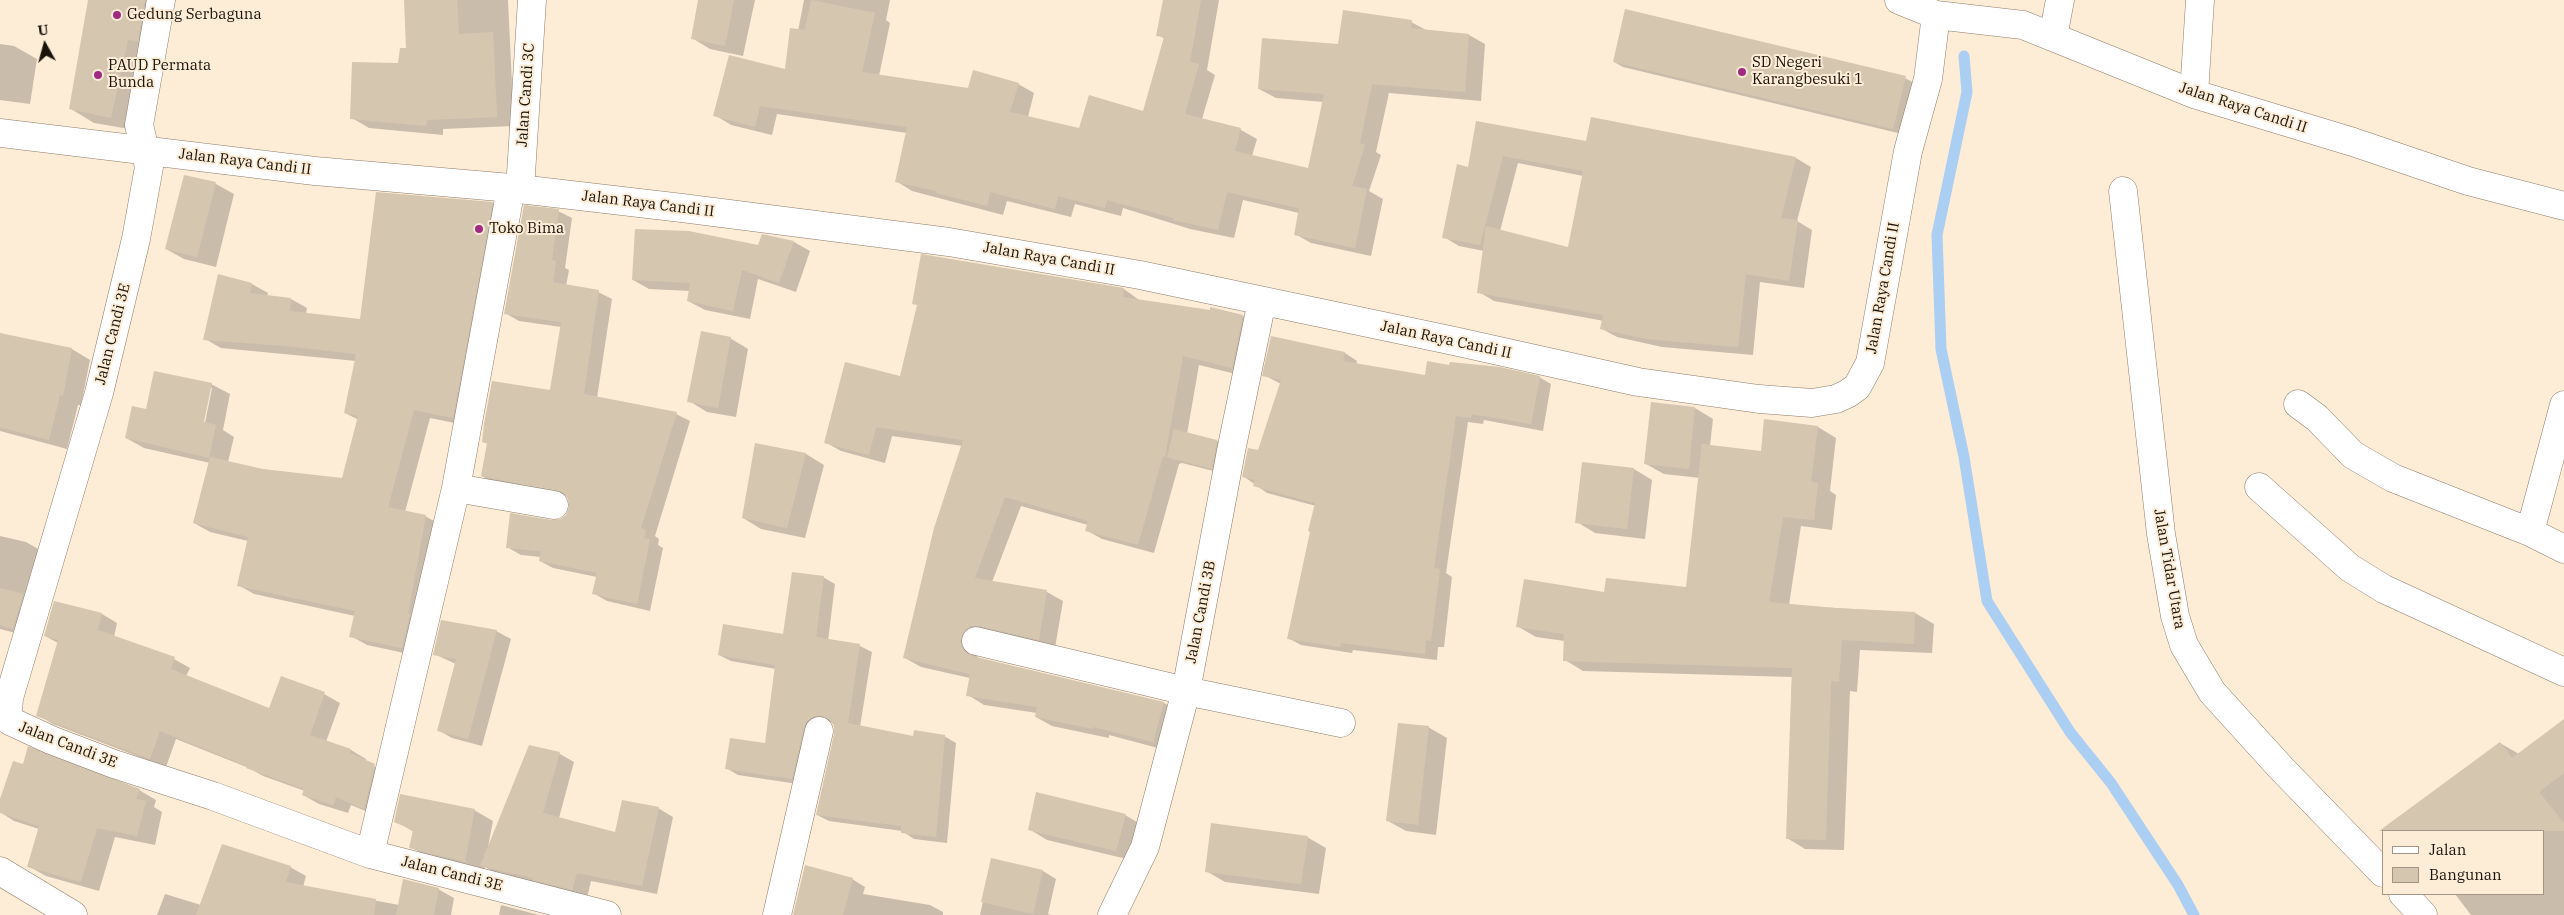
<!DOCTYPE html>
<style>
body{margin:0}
#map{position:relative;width:2564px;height:915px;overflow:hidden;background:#fdecd6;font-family:"IBM Plex Serif",serif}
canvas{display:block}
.legend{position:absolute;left:2382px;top:830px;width:162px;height:65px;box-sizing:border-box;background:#fdecd6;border:1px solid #a19585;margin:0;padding:6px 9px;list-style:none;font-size:15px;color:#18130b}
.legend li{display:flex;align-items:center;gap:10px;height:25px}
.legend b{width:25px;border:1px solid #a19585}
.north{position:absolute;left:20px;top:20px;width:50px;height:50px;-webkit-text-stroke:4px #fdecd6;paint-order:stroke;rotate:353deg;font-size:14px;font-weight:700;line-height:20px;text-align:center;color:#18130b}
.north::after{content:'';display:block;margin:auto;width:18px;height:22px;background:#18130b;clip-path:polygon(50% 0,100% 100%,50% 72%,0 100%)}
</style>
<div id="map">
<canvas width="2564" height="915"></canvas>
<ul class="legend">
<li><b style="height:6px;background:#fff"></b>Jalan</li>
<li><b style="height:14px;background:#d5c6b0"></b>Bangunan</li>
</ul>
<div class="north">U</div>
</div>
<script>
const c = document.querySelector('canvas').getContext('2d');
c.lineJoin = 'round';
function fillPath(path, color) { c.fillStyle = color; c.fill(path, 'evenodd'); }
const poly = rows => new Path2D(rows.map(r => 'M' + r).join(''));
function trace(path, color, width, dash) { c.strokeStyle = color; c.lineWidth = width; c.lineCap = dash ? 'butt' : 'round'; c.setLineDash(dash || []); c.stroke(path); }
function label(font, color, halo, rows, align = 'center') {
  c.font = font + ' "IBM Plex Serif",serif'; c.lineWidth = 4; c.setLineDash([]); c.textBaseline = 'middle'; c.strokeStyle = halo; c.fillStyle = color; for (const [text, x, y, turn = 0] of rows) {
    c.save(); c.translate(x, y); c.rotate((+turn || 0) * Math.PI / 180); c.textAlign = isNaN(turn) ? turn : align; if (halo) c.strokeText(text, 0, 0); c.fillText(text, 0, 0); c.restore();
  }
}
const shadow = poly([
 [89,0,176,0,169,11,135,130,94,123,71,109],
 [405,0,508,0,514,126,443,129,443,135,369,128,352,118,399,64,407,50],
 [700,0,755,0,743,56,710,49,692,38],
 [804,0,890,0,886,20,890,23,879,76,969,89,1018,84,1034,93,1028,117,1080,130,1144,113,1165,39,1158,35,1165,0,1219,0,1207,70,1215,75,1202,119,1241,130,1257,139,1252,156,1309,169,1324,102,1276,98,1259,89,1339,45,1411,22,1428,31,1469,35,1485,44,1481,101,1389,93,1376,152,1381,155,1369,191,1383,199,1371,256,1311,243,1295,234,1299,213,1243,200,1234,238,1190,229,1123,208,1121,216,1075,204,1071,217,1007,201,1003,215,912,191,896,181,907,133,777,114,772,135,731,125,715,115,790,73],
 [0,44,14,46,37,59,30,104,0,100],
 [1614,62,1905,78,1914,83,1902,134,1623,67],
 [1592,119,1796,158,1811,167,1797,221,1812,230,1804,288,1760,282,1753,355,1662,347,1617,337,1602,329,1604,321,1494,301,1479,292,1484,251,1459,246,1444,237,1469,168,1477,122,1587,143],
 [1518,163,1583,176,1569,249,1500,231],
 [185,176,216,184,234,194,216,267,184,259,166,249],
 [492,203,508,212,469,426,430,418,405,512,425,516,441,525,418,656,367,645,351,636,355,616,254,594,238,585,248,541,210,532,194,523,210,463,144,448,126,438,147,410,211,384,230,394,223,430,234,437,228,462,263,470,343,480,359,420,345,413,356,361,221,348,205,339,252,284,268,293,267,296,291,299,307,308,306,314,361,321],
 [209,388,212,388,204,428,201,428],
 [558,211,572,218,565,268,569,270,566,286,598,292,612,299,597,398,676,414,690,421,655,536,659,539,658,545,663,548,650,611,607,601,593,593,597,577,553,568,540,561,541,557,521,555,507,547,511,515,559,521,567,515,571,508,568,496,495,484,482,476,488,444,483,442,551,391,561,327,519,321,505,313],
 [763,235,794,242,810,251,796,292,758,279,750,319,705,310,688,301,690,291,649,289,633,280,759,247],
 [1124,289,1139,300,1243,316,1259,325,1248,377,1199,365,1187,434,1217,441,1226,446,1221,473,1182,463,1179,464,1154,553,1102,539,1086,530,1088,525,1021,506,992,582,1047,592,1063,601,1055,648,976,647,977,656,979,659,1164,703,1180,712,1169,751,1109,735,1109,738,1052,726,1036,717,1037,713,984,705,968,695,970,678,921,667,905,658,963,446,892,436,885,463,841,451,825,442,901,377,918,306,914,303],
 [0,335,72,349,90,360,81,405,78,405,67,449,0,431],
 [730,338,748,349,736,417,707,412,689,401],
 [1272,338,1345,353,1357,361,1356,365,1426,376,1450,367,1539,377,1551,384,1543,431,1484,420,1483,424,1468,422,1446,573,1452,577,1444,647,1438,647,1437,660,1353,650,1352,653,1301,645,1288,638,1316,506,1267,493,1243,476,1259,452,1281,384,1264,375],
 [1695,408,1713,419,1710,446,1762,453,1765,421,1818,427,1836,438,1830,491,1836,495,1832,530,1801,526,1789,605,1915,613,1934,624,1932,653,1860,650,1857,692,1850,691,1844,850,1805,849,1787,838,1792,677,1583,671,1565,660,1565,641,1536,637,1517,626,1605,593,1687,588,1700,478,1664,474,1646,464],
 [756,444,806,454,824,465,805,538,761,529,743,518],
 [1583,463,1634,469,1652,480,1645,539,1595,533,1577,522],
 [0,536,26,542,40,550,27,636,0,629],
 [823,577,835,584,828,641,860,646,872,652,860,727,914,737,944,736,956,743,947,843,914,839,902,831,829,821,817,815,836,734,833,722,826,722,804,785,738,775,726,768,766,744,776,669,731,661,719,655,784,636],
 [102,614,117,623,114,637,174,659,190,668,186,676,270,709,324,694,340,703,326,742,351,750,366,759,366,762,390,775,380,817,351,805,348,813,319,804,303,795,305,791,263,776,249,768,176,739,166,767,53,724,38,715,58,643,45,636],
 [496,631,511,639,482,746,452,738,438,730,456,664,434,654],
 [2564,720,2564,915,2471,915,2455,894,2543,894,2543,831,2416,831,2403,815,2500,743,2519,754],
 [1428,727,1447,738,1436,835,1406,831,1388,821],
 [530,746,560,754,574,762,559,818,616,833,658,808,673,817,657,894,591,881,587,898,497,874,485,867,484,872,429,858,411,847,414,832,395,821,474,810,493,821,488,847],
 [139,790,156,800,154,807,162,812,155,845,115,837,99,891,46,876,28,866,39,829,14,821,0,812,0,803],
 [1125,815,1144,826,1135,861,1047,840,1029,829],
 [1307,837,1326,848,1319,894,1225,882,1206,871],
 [992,860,1043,871,1056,879,1048,914,1051,915,980,915],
 [290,867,306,876,303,887,399,905,438,889,454,898,451,915,157,915,165,894,201,905],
 [852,879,865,887,863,894,930,905,943,912,943,915,794,915],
 [501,905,539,915,499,915]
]);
const stream = poly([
 [1964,56,1967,92,1937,235,1941,349,1964,457,1987,601,2070,732,2111,783,2178,885,2194,915]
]);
const building = poly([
 [88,0,145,0,138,41,128,40,111,118,69,109],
 [404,0,457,0,459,34,493,32,497,117,427,120,426,126,350,119,352,62,398,63,400,48,406,48],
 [698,0,734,0,725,46,691,39],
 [811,0,875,13,862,72,968,88,973,70,1019,83,1010,112,1079,128,1089,95,1143,111,1164,37,1156,36,1163,0,1201,0,1190,62,1199,64,1185,114,1241,128,1235,151,1308,168,1324,94,1258,89,1262,38,1338,44,1343,10,1412,20,1411,28,1469,34,1465,92,1372,84,1360,143,1365,145,1352,186,1367,189,1355,248,1294,235,1299,208,1227,192,1218,230,1173,220,1173,218,1107,200,1105,208,1058,196,1055,209,990,192,987,206,936,193,936,191,895,182,907,127,760,106,755,127,713,116,729,55,785,69,790,28,805,30],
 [1625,9,1906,76,1893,129,1613,62],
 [1591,117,1796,157,1781,218,1798,220,1789,281,1746,274,1738,347,1646,339,1600,329,1603,315,1477,293,1486,226,1568,247,1583,171,1503,156,1480,245,1442,238,1457,164,1468,167,1476,121,1586,141],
 [184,175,216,182,197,257,165,249],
 [376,192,493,202,453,418,414,410,388,507,426,515,408,614,410,614,402,648,349,637,355,611,237,586,248,537,193,523,210,457,263,469,342,478,358,416,344,413,356,354,286,346,203,340,218,274,252,283,250,293,291,298,290,311,360,319],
 [524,205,559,209,552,260,556,261,553,282,599,290,584,394,677,412,641,528,646,530,644,538,650,539,637,604,592,594,597,573,539,561,541,551,506,548,510,513,551,520,560,519,566,515,569,507,568,499,564,493,481,476,487,443,482,442,484,424,492,381,550,390,561,322,504,314],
 [635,229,689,231,758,245,762,234,794,241,779,283,742,270,733,311,687,301,690,283,632,280],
 [921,254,1124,288,1123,297,1210,310,1210,307,1243,315,1232,368,1183,356,1165,457,1163,456,1138,545,1085,531,1088,521,1005,497,975,578,1047,590,1039,640,979,626,971,626,965,630,961,638,961,646,965,652,972,656,1164,702,1153,742,1093,727,1093,729,1035,717,1037,707,966,696,970,674,903,658,934,528,963,440,876,427,869,455,824,443,845,362,900,376,917,305,912,304],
 [701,331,731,337,718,408,687,402],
 [0,333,72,348,63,396,60,395,49,440,0,427],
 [1271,336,1345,352,1343,361,1425,375,1427,361,1449,365,1450,362,1500,367,1540,376,1531,424,1472,414,1471,418,1456,416,1434,568,1440,569,1431,641,1426,640,1425,654,1341,643,1340,647,1287,639,1310,532,1308,531,1315,503,1253,486,1255,480,1242,477,1248,448,1258,450,1281,380,1262,376],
 [154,371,212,383,204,422,216,425,209,458,125,438,132,406,146,409],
 [1651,402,1695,407,1689,469,1644,464],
 [1764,419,1818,426,1811,482,1818,483,1814,520,1783,517,1769,602,1835,608,1915,612,1914,644,1842,640,1839,682,1831,681,1826,840,1786,839,1792,668,1563,661,1564,634,1516,627,1524,579,1604,592,1606,578,1686,587,1702,444,1761,451],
 [1174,429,1217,440,1212,469,1167,457],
 [755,443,806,453,787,528,742,518],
 [1582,462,1634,468,1627,529,1575,523],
 [792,572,824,576,816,637,860,644,848,723,913,736,914,730,945,735,936,837,901,833,901,826,816,815,834,734,834,726,829,719,823,716,814,716,807,721,804,727,792,779,725,769,730,738,765,743,775,665,718,655,723,624,783,634],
 [0,588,23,594,13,629,0,625],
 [54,601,102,613,98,630,175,657,171,669,269,708,281,676,325,692,310,735,351,749,350,753,375,764,364,809,336,797,333,805,302,795,304,789,246,768,247,766,160,731,150,759,36,716,58,640,44,636],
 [441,620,497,630,468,739,437,731,456,659,433,655],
 [2564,719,2564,773,2539,792,2564,823,2564,831,2379,831,2500,742,2512,758],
 [1398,723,1429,726,1418,825,1386,821],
 [529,745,560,752,543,813,615,832,622,800,659,807,642,886,577,873,572,890,532,880,533,878,480,866],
 [28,746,140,789,136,799,146,801,137,836,97,828,81,882,27,867,39,826,0,813,0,799,13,761,23,764],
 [1036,792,1126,814,1116,851,1028,830],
 [400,794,475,809,465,862,409,848,413,830,394,822],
 [1211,823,1308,836,1301,884,1205,872],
 [222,844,291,866,286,882,376,899,374,915,196,915],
 [991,858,1043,870,1033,914,981,902],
 [805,865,853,878,843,915,793,915],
 [403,879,439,888,434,915,396,915]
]);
const minor = poly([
 [161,0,139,125,149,167,136,239,99,393,9,698,8,713,10,721,51,740,114,764,213,796,370,854,607,915],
 [1899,0,1936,15,2023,25,2194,94,2353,142,2468,181,2564,206],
 [2053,37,2060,0],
 [2194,94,2200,0],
 [0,133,315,171,511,188,682,208,949,242,1140,275,1454,341,1638,382,1759,399,1812,403,1836,399,1847,394,1857,387,1870,363,1908,151,1928,79,1936,15],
 [520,190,532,0],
 [2123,191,2161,534,2175,616,2184,645,2212,692,2281,768,2383,873],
 [2298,404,2317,418,2353,455,2393,478,2530,532],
 [2564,405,2530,532,2564,549],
 [2259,487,2350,568,2384,589,2564,672],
 [456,488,554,505],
 [976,641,1186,691,1341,723],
 [370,854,456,488,511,188],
 [0,871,73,915],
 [2403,894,2423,915],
 [777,915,819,731],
 [1112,915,1145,847,1186,691,1231,451,1262,301]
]);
const markers = [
 [117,15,5,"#a02a84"],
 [1742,72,5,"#a02a84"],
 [98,75,5,"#a02a84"],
 [479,229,5,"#a02a84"]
];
const poiNames = [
 ["Gedung Serbaguna",127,15],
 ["SD Negeri",1752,63],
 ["Karangbesuki 1",1752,80],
 ["PAUD Permata",108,66],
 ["Bunda",108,83],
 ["Toko Bima",489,229]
];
const streetNames = [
 ["Jalan Candi 3C",526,95,-86],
 ["Jalan Raya Candi II",2243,108,18],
 ["Jalan Raya Candi II",245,162,7],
 ["Jalan Raya Candi II",648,204,7],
 ["Jalan Raya Candi II",1049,259,10],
 ["Jalan Raya Candi II",1883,288,-80],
 ["Jalan Candi 3E",113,334,-76],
 ["Jalan Raya Candi II",1446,340,12],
 ["Jalan Tidar Utara",2169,569,80],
 ["Jalan Candi 3B",1201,612,-79],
 ["Jalan Candi 3E",68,745,21],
 ["Jalan Candi 3E",452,874,14]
];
fillPath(shadow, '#0003');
trace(stream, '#abcef3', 11);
fillPath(building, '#d5c6b0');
trace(minor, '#8c7c69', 29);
trace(minor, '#fff', 28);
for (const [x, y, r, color] of markers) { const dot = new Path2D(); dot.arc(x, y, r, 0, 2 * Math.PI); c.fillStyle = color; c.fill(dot); trace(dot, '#fdecd6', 2); }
label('15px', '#18130b', '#fdecd6', poiNames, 'left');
label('15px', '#18130b', '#fdecd6', streetNames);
</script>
